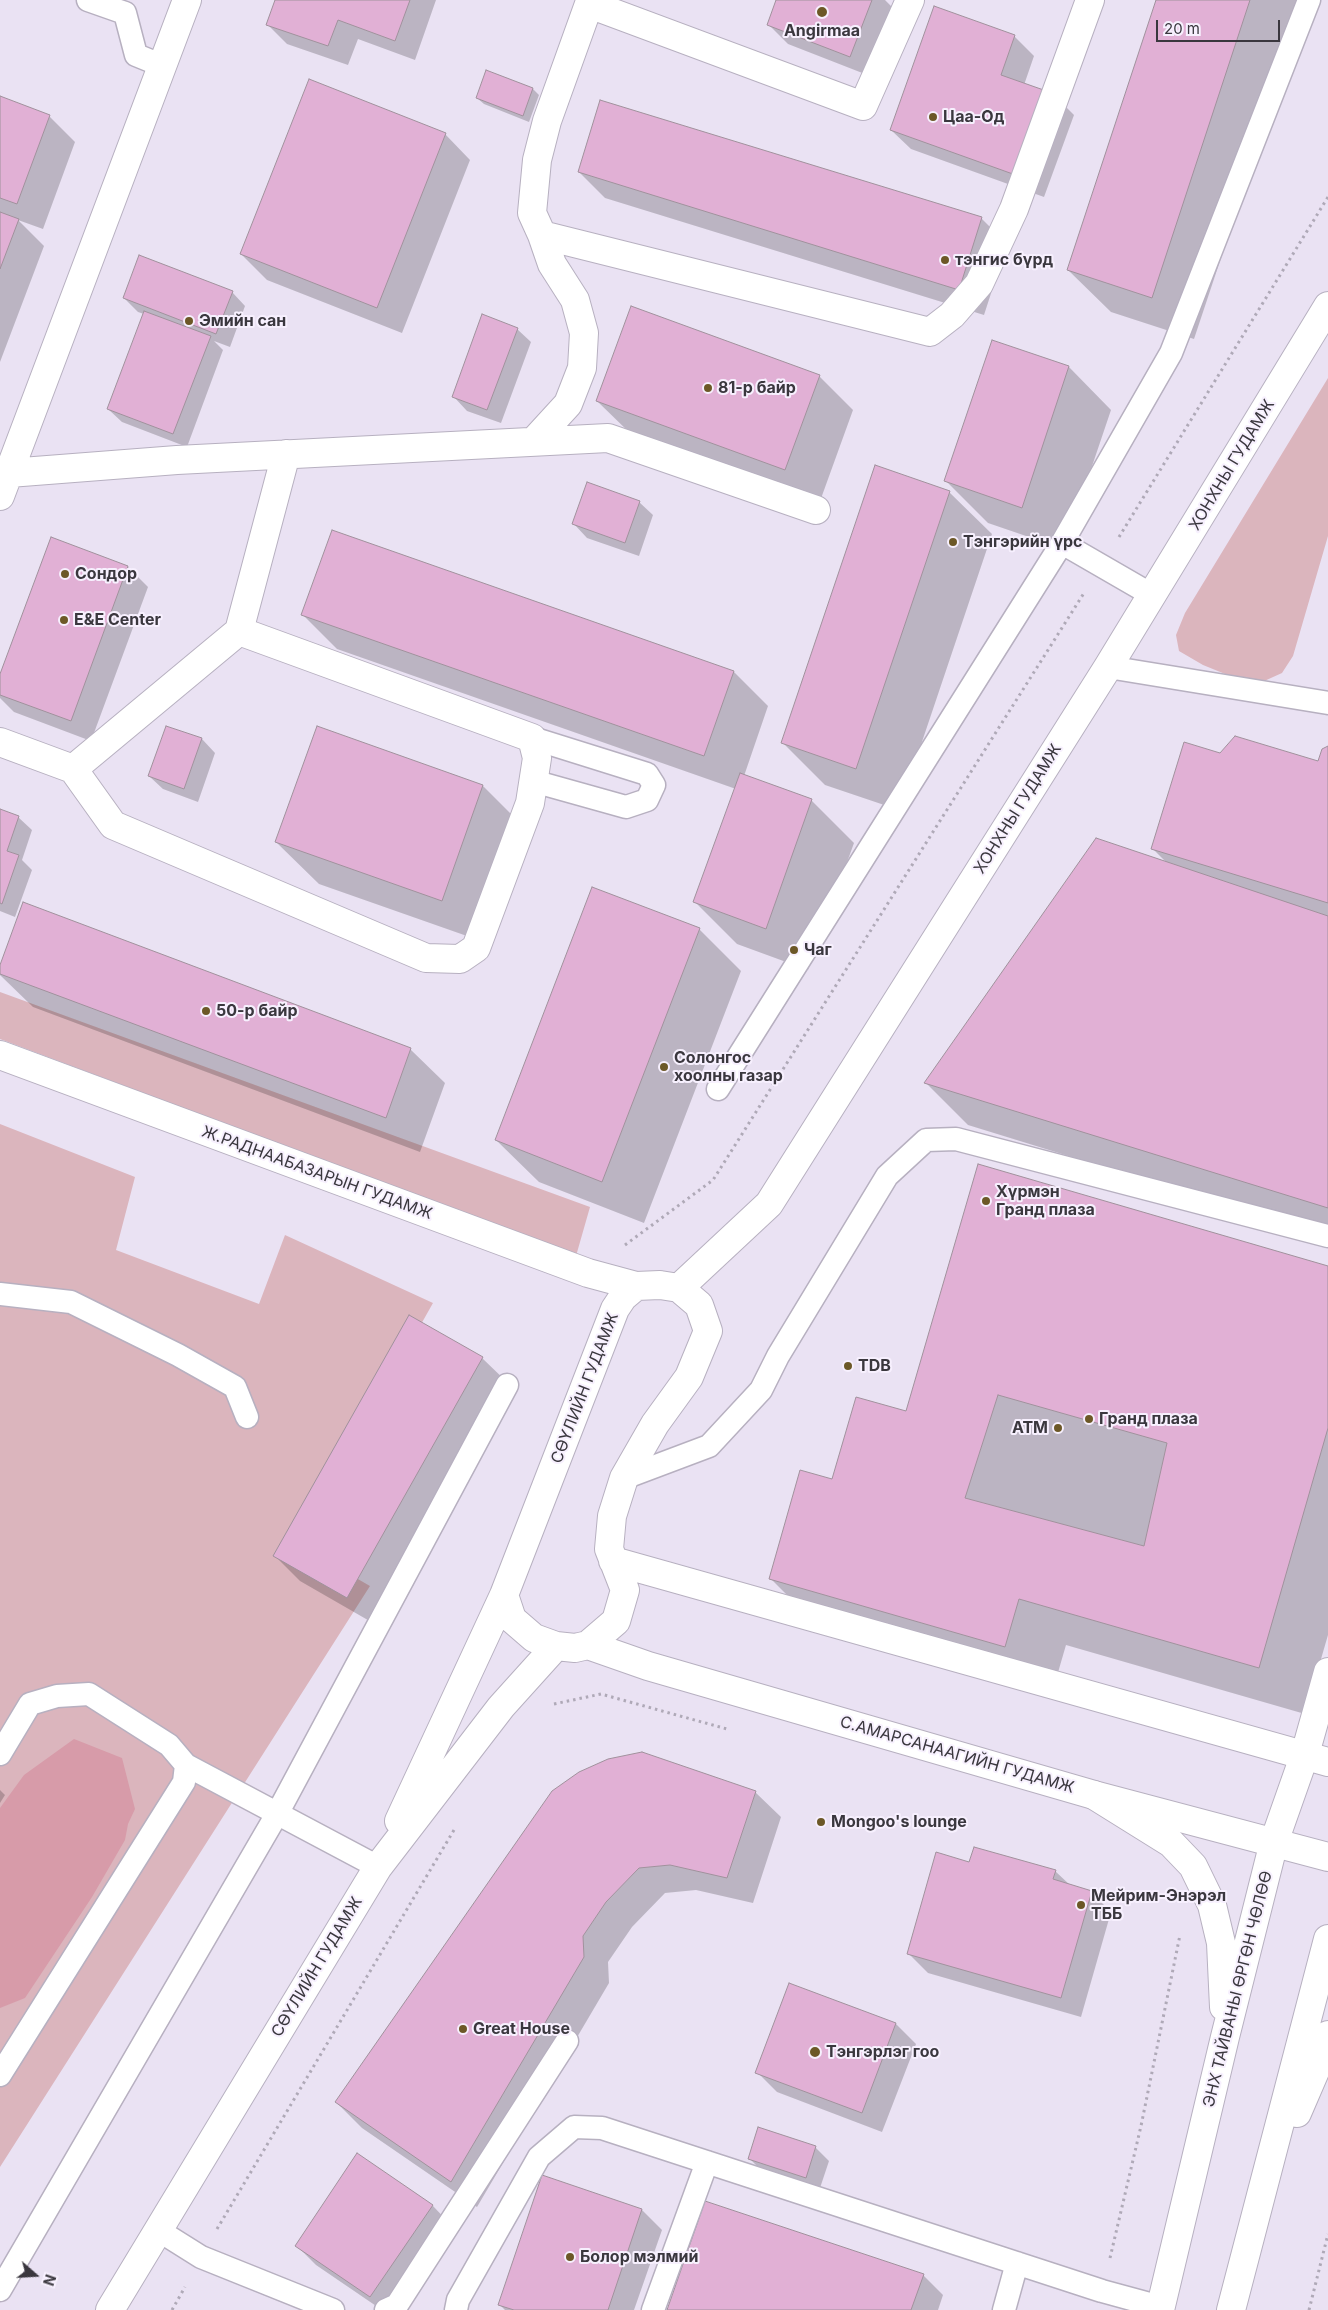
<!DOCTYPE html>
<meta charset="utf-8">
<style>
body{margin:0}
#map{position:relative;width:1328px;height:2310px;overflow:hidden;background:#eae2f3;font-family:Inter,sans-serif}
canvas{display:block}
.north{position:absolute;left:10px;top:2250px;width:50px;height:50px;-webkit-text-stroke:4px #f7f0fe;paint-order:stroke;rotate:109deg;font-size:14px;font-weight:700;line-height:20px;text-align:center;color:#3a373e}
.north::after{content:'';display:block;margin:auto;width:18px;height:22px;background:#3a373e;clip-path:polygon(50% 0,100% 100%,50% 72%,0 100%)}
.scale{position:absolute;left:1156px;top:20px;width:124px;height:22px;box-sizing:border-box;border:2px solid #3a373e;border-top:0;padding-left:6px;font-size:15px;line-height:18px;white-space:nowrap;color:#3a373e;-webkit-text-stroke:4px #f7f0fe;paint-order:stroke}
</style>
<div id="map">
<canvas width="1328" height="2310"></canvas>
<div class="north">N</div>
<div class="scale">20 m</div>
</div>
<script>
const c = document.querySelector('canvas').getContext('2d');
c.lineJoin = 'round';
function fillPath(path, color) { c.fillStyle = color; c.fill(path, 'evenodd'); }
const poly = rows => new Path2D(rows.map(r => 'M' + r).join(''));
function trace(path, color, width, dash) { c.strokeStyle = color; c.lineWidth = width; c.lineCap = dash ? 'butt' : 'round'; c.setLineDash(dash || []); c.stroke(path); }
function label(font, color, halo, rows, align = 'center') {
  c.font = font + ' Inter,sans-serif'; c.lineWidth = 4; c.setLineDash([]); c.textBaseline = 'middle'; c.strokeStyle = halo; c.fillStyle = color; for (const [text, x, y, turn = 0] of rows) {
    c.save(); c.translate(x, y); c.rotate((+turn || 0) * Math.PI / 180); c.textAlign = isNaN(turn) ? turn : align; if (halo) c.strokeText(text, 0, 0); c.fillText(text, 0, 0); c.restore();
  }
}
const green = poly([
 [1328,378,1328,536,1293,656,1282,673,1262,682,1235,678,1203,665,1179,651,1176,635,1185,613],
 [0,992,590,1207,576,1256,0,1039],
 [0,1124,135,1177,116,1250,259,1304,285,1235,433,1303,297,1544,370,1586,0,2167]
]);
const forest = poly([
 [74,1739,122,1758,135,1809,128,1824,125,1840,92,1897,25,1998,0,2008,0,1808,24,1775]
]);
const shadow = poly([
 [276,0,436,0,415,60,358,39,348,65,287,44,267,24],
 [777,0,885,0,895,10,870,76,788,44,768,24],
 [1157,0,1307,0,1194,339,1111,312,1068,270],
 [1014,36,1034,56,1024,85,1054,95,1074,115,1044,197,911,149,891,130],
 [533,89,539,95,529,122,484,104,477,98],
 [0,98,49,116,75,142,43,229,18,220,44,246,0,362],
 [445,134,470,160,402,333,267,280,241,254],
 [579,172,981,218,1007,244,984,315,605,198],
 [232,292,245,306,230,347,214,341,223,350,187,447,122,422,108,409,144,314,138,312,124,298],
 [517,329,531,342,501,423,467,411,454,397],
 [992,342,1069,367,1111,410,1064,549,988,523,946,481],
 [819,376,853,410,819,504,632,435,597,401],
 [949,492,992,534,899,810,825,785,783,743],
 [639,502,653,515,639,556,587,538,574,524],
 [52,539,128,567,148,587,91,741,14,712,0,698,0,678],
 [303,615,734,672,768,706,744,776,812,801,854,843,808,970,737,944,695,902,736,789,337,649],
 [167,727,202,739,215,753,198,802,163,789,149,776],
 [1328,747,1328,1236,968,1125,926,1083,1168,864,1153,849,1220,755,1319,762],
 [483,786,525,828,484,942,319,884,276,842],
 [0,810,18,817,32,830,22,860,32,870,15,917,0,911],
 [699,929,741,971,644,1223,539,1182,496,1140],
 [0,968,410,1049,445,1083,420,1152,33,1007,0,975],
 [1328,1267,1328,1635,1305,1714,1066,1645,1052,1693,817,1625,770,1578,833,1481,907,1413],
 [482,1358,508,1383,373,1623,300,1581,275,1556],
 [0,1790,5,1795,0,1803],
 [553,1792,755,1792,781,1817,753,1903,696,1890,665,1893,632,1927,608,1962,609,1983,477,2207,362,2128,336,2102],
 [970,1863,1055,1871,1070,1885,1091,1892,1111,1912,1081,2017,928,1973,908,1953],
 [896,2024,916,2044,882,2132,777,2092,757,2072],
 [815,2147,829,2161,819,2191,763,2172,750,2159],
 [433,2206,452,2226,382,2310,316,2265,296,2245],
 [642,2210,662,2230,634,2310,505,2310,499,2304],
 [923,2275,943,2295,938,2310,668,2310]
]);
const building = poly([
 [275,0,410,0,395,41,338,20,328,46,266,25,275,0],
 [776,0,872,0,850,57,767,25,776,0],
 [1156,0,1250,0,1152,298,1067,270,1156,0],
 [934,6,1015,35,1001,75,1055,94,1024,178,890,130,934,6],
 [486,70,533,88,523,116,476,98,486,70],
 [309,79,446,133,377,308,240,254,309,79],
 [0,96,50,115,17,204,0,198,0,96],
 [600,100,982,217,959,290,578,172,600,100],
 [0,212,19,219,0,269,0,212],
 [139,255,233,291,216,334,123,298,139,255],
 [631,306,820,375,785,470,596,401,631,306],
 [144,311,211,336,173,434,107,409,144,311],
 [482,314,518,328,487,410,452,397,482,314],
 [992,340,1069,366,1022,508,944,481,992,340],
 [875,465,950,491,856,769,781,743,875,465],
 [587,482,640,501,625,543,572,524,587,482],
 [332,530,734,671,704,756,301,615,332,530],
 [51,537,128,566,71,721,0,695,0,674,51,537],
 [166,726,202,738,184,789,148,776,166,726],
 [317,726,483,785,442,901,275,842,317,726],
 [1235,736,1318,761,1322,749,1328,746,1328,903,1151,849,1184,742,1220,753,1235,736],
 [740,773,812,799,766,929,693,902,740,773],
 [0,809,19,816,7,851,19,855,2,904,0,903,0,809],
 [1096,838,1328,916,1328,1208,924,1083,1096,838],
 [592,887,700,928,602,1182,495,1140,592,887],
 [23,902,411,1048,386,1118,0,974,0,965,23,902],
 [978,1164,1328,1266,1328,1428,1259,1668,1019,1599,1005,1647,769,1579,800,1470,832,1479,856,1397,906,1411,978,1164],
 [409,1315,483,1357,347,1598,273,1556,409,1315],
 [998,1395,1167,1443,1144,1546,965,1498,998,1395],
 [642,1752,756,1791,727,1878,670,1865,639,1868,606,1902,583,1936,584,1957,451,2182,335,2102,552,1791,579,1772,608,1759,642,1752],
 [974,1847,1056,1870,1053,1879,1092,1891,1061,1998,907,1954,936,1852,969,1862,974,1847],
 [789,1983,896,2023,862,2113,755,2073,789,1983],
 [758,2127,816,2146,806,2178,748,2159,758,2127],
 [357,2153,433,2205,370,2297,295,2246,357,2153],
 [542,2175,642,2209,608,2310,514,2310,498,2305,542,2175],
 [705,2201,924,2274,911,2310,667,2310,705,2201]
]);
const path = poly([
 [1119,537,1328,197],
 [625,1245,713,1180,1084,593],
 [554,1704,601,1694,727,1729],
 [217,2229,454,1830],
 [1110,2258,1141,2126,1180,1935],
 [172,2310,185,2287],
 [1309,2310,1328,2234]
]);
const service = poly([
 [88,0,125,13,136,55,163,66],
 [1062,543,1152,595],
 [1108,667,1328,703],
 [532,738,647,774,654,785,647,800,626,807,533,781],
 [718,1089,1062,543,1171,353,1309,0],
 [0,1294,71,1302,178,1355,235,1387,247,1417],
 [624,1478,709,1446,761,1390,778,1356,887,1176,926,1140,956,1139,1328,1236],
 [0,1754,30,1704,57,1696,89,1694,169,1745,186,1765,184,1782,0,2075],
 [186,1765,378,1867],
 [158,2230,201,2257,333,2310],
 [0,2290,277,1814,507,1385],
 [386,2310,397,2305,567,2041],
 [456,2310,458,2300,539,2157,574,2127,602,2128,1102,2291,1161,2307],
 [653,2310,707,2162],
 [1004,2310,1017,2263]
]);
const minor = poly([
 [591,0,589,4,863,106,910,0],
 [542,235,930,332,952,315,979,284,1014,209,1090,0],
 [535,440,568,404,582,368,584,333,575,300,552,264,542,235,532,213,537,160,547,121,589,4],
 [9,473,177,460,608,438,816,510],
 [0,496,187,0],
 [239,631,286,454],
 [0,742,73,769,113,825,426,958,460,959,476,948,530,803,537,758,532,738,239,631,73,769]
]);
const tertiary = poly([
 [0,1055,588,1273,636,1286]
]);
const secondary = poly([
 [660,1285,679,1288,699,1305,708,1331,689,1377,655,1424,624,1478,612,1516,609,1549,625,1590,616,1621,588,1645,575,1648,556,1646,534,1638,512,1619,504,1595,615,1309,623,1297,636,1286,660,1285],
 [679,1288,769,1204,1108,667,1328,306],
 [613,1561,1328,1762],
 [588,1645,648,1666,1094,1795,1328,1857],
 [399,1821,504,1595],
 [110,2310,378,1867,501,1707,556,1646]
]);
const trunk = poly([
 [1094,1795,1171,1843,1193,1866,1212,1905,1221,1943,1224,2007],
 [1297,2113,1322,2055,1328,2035],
 [1160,2310,1225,2037,1274,1842,1305,1754,1328,1672],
 [1231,2310,1328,1939]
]);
const markers = [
 [822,12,6,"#6c5827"],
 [933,117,5,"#6c5827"],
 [945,260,5,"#6c5827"],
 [189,321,5,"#6c5827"],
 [708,388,5,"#6c5827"],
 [953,542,5,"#6c5827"],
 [65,574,5,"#6c5827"],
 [64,620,5,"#6c5827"],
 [794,950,5,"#6c5827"],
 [206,1011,5,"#6c5827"],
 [664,1067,5,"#6c5827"],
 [986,1201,5,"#6c5827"],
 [848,1366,5,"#6c5827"],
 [1089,1419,5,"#6c5827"],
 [1058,1428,5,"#6c5827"],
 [821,1822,5,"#6c5827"],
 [1081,1905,5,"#6c5827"],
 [463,2029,5,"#6c5827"],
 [815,2052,6,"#6c5827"],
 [570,2257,5,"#6c5827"]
];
const poiNames = [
 ["Angirmaa",822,31,"center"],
 ["Цаа-Од",943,117],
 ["тэнгис бүрд",955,260],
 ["Эмийн сан",199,321],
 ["81-р байр",718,388],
 ["Тэнгэрийн үрс",963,542],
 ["Сондор",75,574],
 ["E&E Center",74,620],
 ["Чаг",804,950],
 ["50-р байр",216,1011],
 ["Солонгос",674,1058],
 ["хоолны газар",674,1076],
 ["Хүрмэн",996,1192],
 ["Гранд плаза",996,1210],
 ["TDB",858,1366],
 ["Гранд плаза",1099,1419],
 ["ATM",1048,1428,"right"],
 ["Mongoo's lounge",831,1822],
 ["Мейрим-Энэрэл",1091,1896],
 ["ТББ",1091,1914],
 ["Great House",473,2029],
 ["Тэнгэрлэг гоо",826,2052],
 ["Болор мэлмий",580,2257]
];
const streetNames = [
 ["ХОНХНЫ ГУДАМЖ",1232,465,-59],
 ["ХОНХНЫ ГУДАМЖ",1018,809,-58],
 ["Ж.РАДНААБАЗАРЫН ГУДАМЖ",317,1173,20],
 ["СӨҮЛИЙН ГУДАМЖ",585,1388,-69],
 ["С.АМАРСАНААГИЙН ГУДАМЖ",957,1755,16],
 ["СӨҮЛИЙН ГУДАМЖ",317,1967,-59],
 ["ЭНХ ТАЙВАНЫ ӨРГӨН ЧӨЛӨӨ",1238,1989,-76]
];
fillPath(green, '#dbb5bd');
fillPath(forest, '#d79ba9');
fillPath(shadow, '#0003');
fillPath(building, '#e1b0d5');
trace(building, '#a0919c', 1);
trace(service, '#b7b0c0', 25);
trace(minor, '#b7b0c0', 30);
trace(tertiary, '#b7b0c0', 30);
trace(secondary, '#b7b0c0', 30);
trace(trunk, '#b7b0c0', 30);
trace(path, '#afa9b7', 3, [2.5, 4]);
trace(service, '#fff', 22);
trace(minor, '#fff', 28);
trace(tertiary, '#fff', 28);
trace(secondary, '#fff', 28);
trace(trunk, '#fff', 28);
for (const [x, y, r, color] of markers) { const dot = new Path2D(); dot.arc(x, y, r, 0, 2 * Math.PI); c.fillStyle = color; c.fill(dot); trace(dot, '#f7f0fe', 2); }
label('bold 16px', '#3a373e', '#f7f0fe', poiNames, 'left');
label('16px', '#3a373e', '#f7f0fe', streetNames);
</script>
